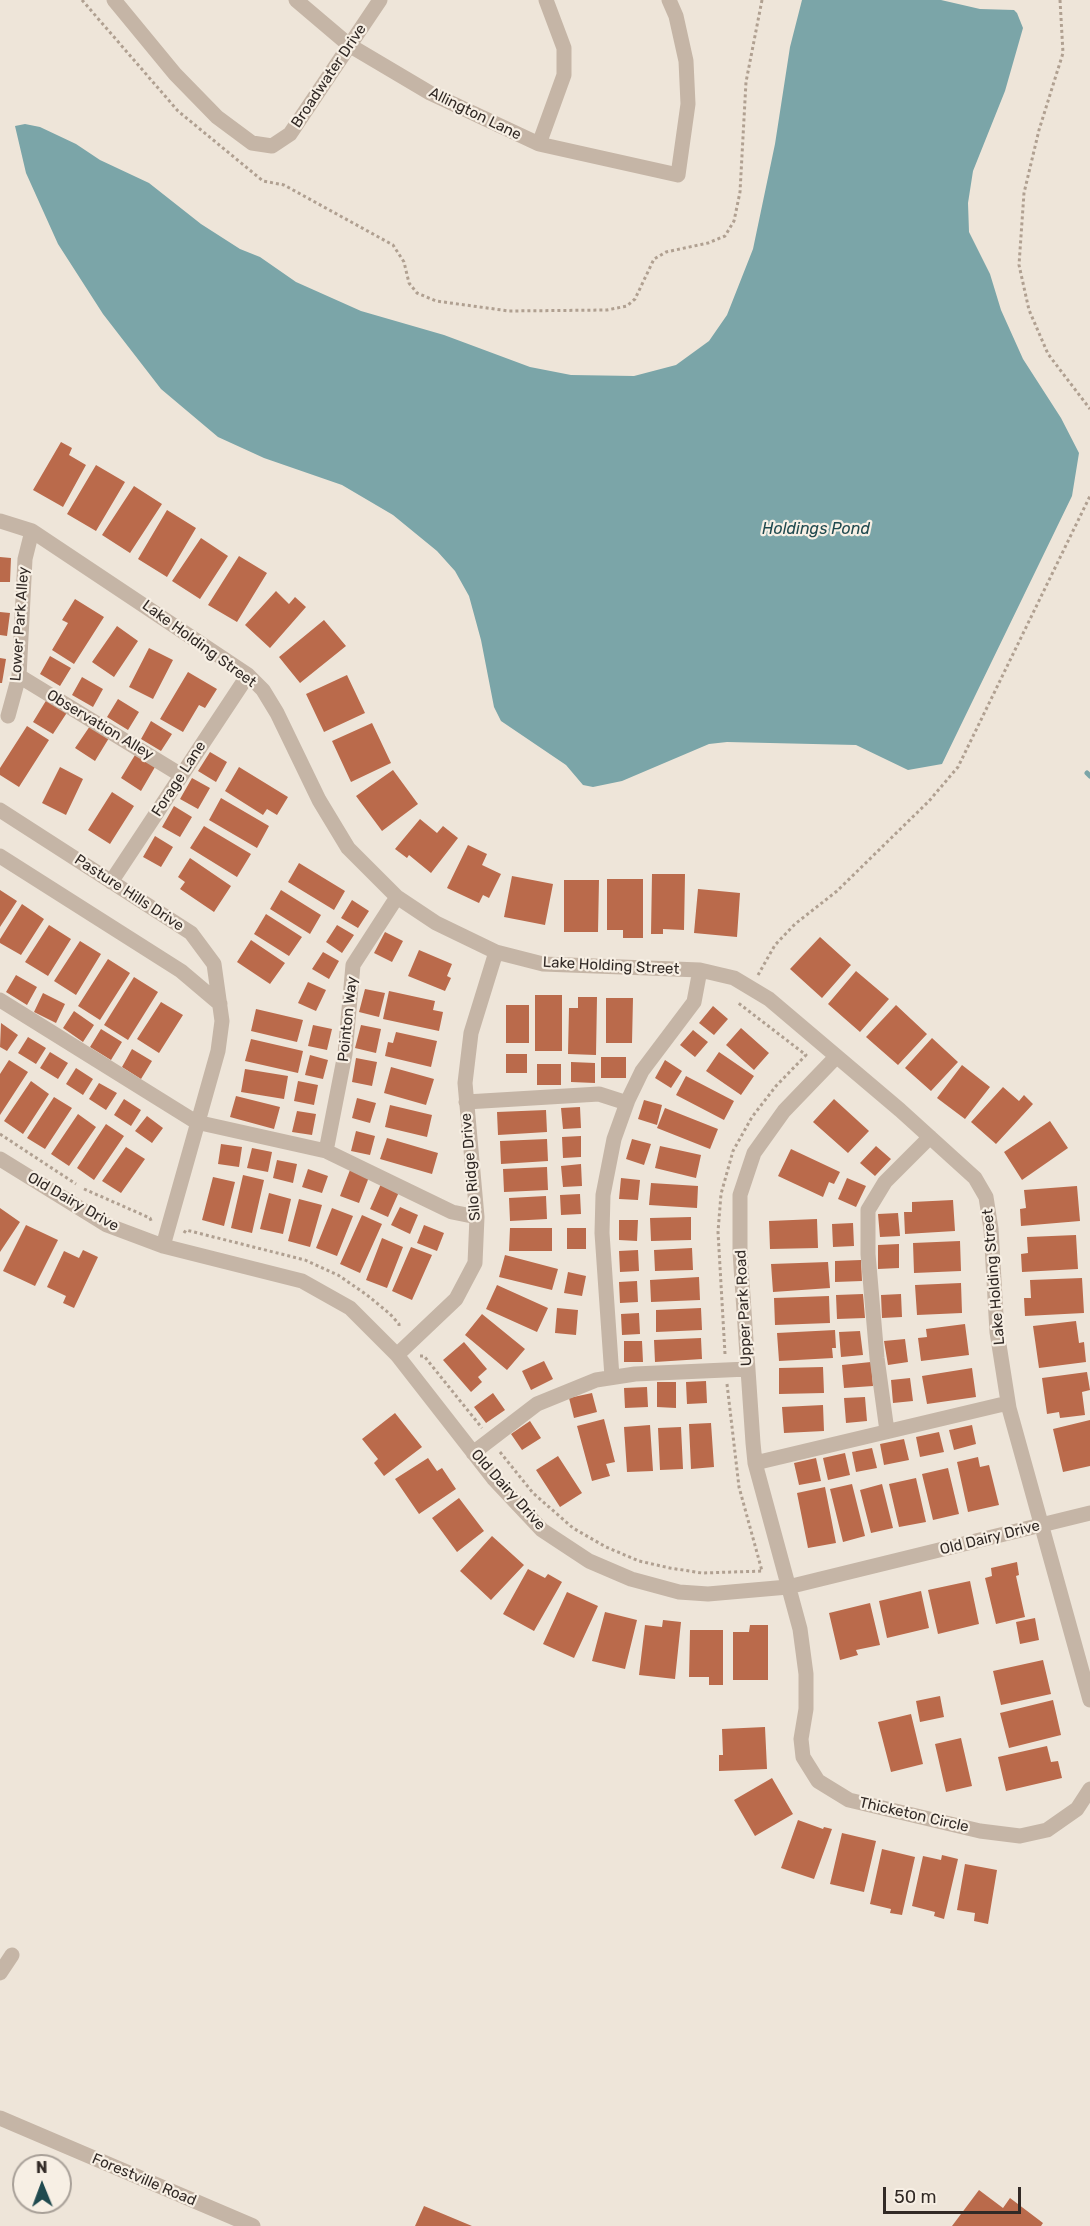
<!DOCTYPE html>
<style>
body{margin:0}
#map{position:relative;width:1090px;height:2226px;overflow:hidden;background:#eee5d9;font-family:Rubik,sans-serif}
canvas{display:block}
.north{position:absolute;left:12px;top:2154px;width:60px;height:60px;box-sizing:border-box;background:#f7efe4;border:2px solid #a8a098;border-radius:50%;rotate:359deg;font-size:16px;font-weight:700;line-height:24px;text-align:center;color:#322a26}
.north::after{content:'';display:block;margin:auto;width:21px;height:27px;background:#204a4f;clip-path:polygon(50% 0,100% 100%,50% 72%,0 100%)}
.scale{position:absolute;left:883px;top:2187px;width:138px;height:27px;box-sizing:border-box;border:3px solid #322a26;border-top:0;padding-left:8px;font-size:18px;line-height:21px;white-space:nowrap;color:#322a26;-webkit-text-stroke:4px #f7efe4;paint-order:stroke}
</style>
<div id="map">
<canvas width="1090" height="2226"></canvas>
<div class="north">N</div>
<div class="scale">50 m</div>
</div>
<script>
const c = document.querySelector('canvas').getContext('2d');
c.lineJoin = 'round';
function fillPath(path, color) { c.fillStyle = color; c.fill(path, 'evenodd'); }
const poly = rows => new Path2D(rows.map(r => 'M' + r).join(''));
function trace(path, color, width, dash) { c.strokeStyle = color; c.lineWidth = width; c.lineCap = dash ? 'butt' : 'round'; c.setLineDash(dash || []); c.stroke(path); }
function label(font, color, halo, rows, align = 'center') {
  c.font = font + ' Rubik,sans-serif'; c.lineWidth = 4.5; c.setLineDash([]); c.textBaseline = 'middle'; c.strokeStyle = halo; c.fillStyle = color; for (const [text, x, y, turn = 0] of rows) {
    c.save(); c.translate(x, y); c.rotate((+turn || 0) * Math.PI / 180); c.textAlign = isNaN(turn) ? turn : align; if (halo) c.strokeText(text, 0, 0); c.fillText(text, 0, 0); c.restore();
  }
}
const water = poly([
 [802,0,941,0,980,9,1014,10,1017,13,1023,28,1005,91,973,171,968,203,969,232,990,274,1001,310,1023,359,1061,418,1079,453,1072,496,942,764,908,770,856,745,727,742,709,744,622,781,593,787,583,785,566,765,501,721,494,707,481,640,469,596,455,571,437,551,393,515,342,485,264,458,218,437,161,389,103,314,58,244,26,173,15,126,25,124,40,127,76,144,100,160,149,183,201,224,240,249,260,257,296,282,361,311,444,335,530,367,571,375,634,376,676,365,709,341,727,315,753,249,775,144,790,47]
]);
const stream = poly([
 [1087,773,1090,776]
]);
const building = poly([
 [61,442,72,448,69,455,86,465,63,507,33,490],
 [96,465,125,482,96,531,67,514],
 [134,486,162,504,130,553,102,535],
 [167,510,196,528,167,577,138,559],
 [201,538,228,556,200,599,172,581],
 [239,556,267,573,237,622,208,605],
 [0,557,11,558,10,582,0,582],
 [276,591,289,604,295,597,306,607,270,648,245,625],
 [75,599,104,617,74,664,52,650,68,623,62,620],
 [0,612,10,613,7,636,0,635],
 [324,620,346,646,300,683,279,657],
 [117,626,138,641,114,677,92,662],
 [149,648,173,660,153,699,129,687],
 [50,656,71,668,60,686,40,674],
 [0,658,6,659,2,683,0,683],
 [188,672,217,689,205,708,199,705,183,732,160,719],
 [347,675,365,713,324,732,306,694],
 [82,677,103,689,93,707,72,695],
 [47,699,68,711,53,734,33,722],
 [118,699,139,712,128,730,107,717],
 [151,721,172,734,161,751,141,739],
 [372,723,391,763,351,782,332,741],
 [27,726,49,740,19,787,0,775,0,768],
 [90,726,109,738,95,761,75,748],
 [210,752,227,762,216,782,198,771],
 [135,755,155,767,141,791,121,778],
 [60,767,83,779,66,815,42,803],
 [239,767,288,797,277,815,267,809,263,815,225,791],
 [393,770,418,804,382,831,356,796],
 [192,778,210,788,198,809,180,799],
 [112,792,134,806,110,844,88,830],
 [221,798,269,826,257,848,209,820],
 [174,806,192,817,180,837,162,827],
 [420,819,437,833,443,826,458,838,431,873,409,855,407,858,395,849],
 [204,826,251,854,237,877,190,848],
 [155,836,173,847,161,867,143,857],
 [468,845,487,854,482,865,501,874,489,898,483,895,479,903,447,888],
 [190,858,231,886,214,912,180,889,185,882,178,877],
 [299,863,345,891,334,910,288,882],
 [652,874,685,874,684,930,663,929,663,934,651,934],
 [512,876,553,884,545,925,504,917],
 [607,879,643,879,643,938,623,938,623,930,607,930],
 [564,880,599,880,598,932,564,932],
 [698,889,740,893,737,937,694,933],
 [0,890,17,901,0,927],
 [281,890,321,915,310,934,270,909],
 [352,900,369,911,358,928,341,918],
 [22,904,44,919,21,955,0,943,0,939],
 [266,914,302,937,289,956,254,934],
 [49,925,71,939,48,976,25,962],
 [337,925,354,935,342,953,326,942],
 [385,932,403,941,392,962,374,953],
 [820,937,851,965,822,998,790,969],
 [251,940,285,963,270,984,237,962],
 [80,941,101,954,76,995,54,981],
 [419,950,452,964,447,976,451,978,445,991,408,976],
 [323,952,339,961,329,979,312,969],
 [108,959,130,973,100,1020,78,1006],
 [856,971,889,999,860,1032,828,1004],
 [16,975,37,987,27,1005,6,992],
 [134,977,158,992,128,1040,104,1025],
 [308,982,326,990,316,1011,298,1003],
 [365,989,385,993,379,1017,359,1012],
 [389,991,435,1001,433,1010,443,1012,439,1031,383,1019],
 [43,993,65,1004,56,1023,34,1012],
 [535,995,562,995,562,1051,535,1051],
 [578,997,597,997,596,1055,568,1054,569,1008,578,1008],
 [606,998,633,998,632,1043,606,1043],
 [161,1002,183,1015,159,1053,137,1039],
 [506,1005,529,1005,529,1043,506,1043],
 [896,1005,927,1034,898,1065,866,1037],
 [713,1006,728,1019,714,1035,699,1023],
 [256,1009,303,1020,297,1042,251,1031],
 [74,1011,94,1025,83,1042,63,1028],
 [1,1023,18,1035,7,1051,0,1047],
 [313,1025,332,1029,327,1050,308,1046],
 [361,1025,381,1029,376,1053,355,1048],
 [741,1028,769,1053,754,1070,726,1045],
 [101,1029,122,1042,111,1060,90,1047],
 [693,1030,708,1042,695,1057,680,1045],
 [396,1032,437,1041,431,1067,385,1056,388,1042,393,1043],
 [28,1037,46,1048,36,1064,18,1053],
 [932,1038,958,1062,931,1091,905,1068],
 [251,1039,303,1051,298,1073,245,1061],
 [132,1049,152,1061,141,1079,122,1067],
 [50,1052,68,1063,58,1079,40,1068],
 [719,1052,754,1076,741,1095,706,1071],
 [506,1054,527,1054,527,1073,506,1073],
 [310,1055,328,1060,323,1079,305,1075],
 [601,1057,626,1057,626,1078,601,1078],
 [356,1058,377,1062,372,1086,352,1082],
 [9,1060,28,1072,0,1115,0,1074],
 [665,1060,682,1071,671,1088,655,1078],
 [571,1062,595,1063,595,1083,571,1082],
 [537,1064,561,1064,561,1085,537,1085],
 [962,1065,990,1087,965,1119,937,1098],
 [391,1067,434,1079,426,1105,384,1093],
 [76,1068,93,1079,83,1095,66,1084],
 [245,1069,288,1076,284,1099,241,1092],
 [686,1076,734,1101,724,1120,676,1095],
 [31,1081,49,1094,23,1134,4,1121],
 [298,1081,318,1085,314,1105,294,1101],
 [99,1083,117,1093,106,1110,89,1099],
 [1003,1087,1019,1101,1024,1095,1033,1104,996,1144,971,1122],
 [236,1096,280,1107,274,1129,230,1117],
 [54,1097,72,1108,45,1149,27,1138],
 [357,1098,376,1103,370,1123,352,1118],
 [124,1099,141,1110,131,1126,114,1115],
 [834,1099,869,1131,848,1153,813,1122],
 [644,1100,662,1105,657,1125,638,1119],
 [390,1105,432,1115,427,1137,385,1127],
 [580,1107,581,1128,563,1129,561,1108],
 [665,1108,718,1129,710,1149,657,1128],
 [546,1110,547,1132,498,1135,497,1112],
 [297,1111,316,1114,312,1135,292,1132],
 [78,1114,96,1127,69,1166,51,1154],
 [147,1116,163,1128,152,1143,135,1131],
 [1050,1121,1068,1148,1022,1180,1004,1152],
 [106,1124,124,1136,94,1180,77,1168],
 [356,1131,375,1136,370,1155,351,1151],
 [581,1136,581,1157,563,1158,562,1137],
 [387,1138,438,1153,432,1174,380,1159],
 [547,1139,548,1161,501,1164,500,1141],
 [632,1139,651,1144,644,1165,626,1159],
 [221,1144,242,1147,239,1167,218,1164],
 [660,1146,701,1155,696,1178,655,1168],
 [876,1146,891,1159,875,1176,860,1163],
 [126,1147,145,1159,121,1193,102,1181],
 [252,1148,272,1152,268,1172,247,1168],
 [791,1149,840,1172,834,1184,829,1182,823,1197,778,1176],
 [277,1160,297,1164,293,1183,273,1178],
 [581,1164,582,1186,563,1187,561,1166],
 [547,1167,548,1190,504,1192,503,1169],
 [308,1169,328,1176,322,1193,302,1187],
 [350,1170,369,1177,359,1203,340,1196],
 [243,1175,264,1180,252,1233,231,1228],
 [213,1177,235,1182,224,1226,202,1220],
 [621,1178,640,1180,638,1200,619,1199],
 [847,1178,866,1186,856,1207,838,1199],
 [651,1183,698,1186,697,1208,649,1205],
 [381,1184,399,1192,388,1217,370,1209],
 [1077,1186,1080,1221,1021,1226,1020,1209,1026,1208,1024,1190],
 [269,1193,291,1199,283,1234,260,1229],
 [580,1194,581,1214,561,1215,560,1195],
 [546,1196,547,1219,510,1221,509,1198],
 [299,1199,322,1205,310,1247,288,1241],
 [953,1200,955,1231,905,1234,904,1212,912,1212,912,1202],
 [400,1207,418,1215,410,1234,391,1225],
 [0,1208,20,1222,0,1252],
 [332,1208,353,1216,337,1256,316,1248],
 [898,1213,900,1236,880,1237,878,1214],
 [362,1215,382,1224,360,1273,340,1264],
 [691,1217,691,1240,651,1241,650,1218],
 [817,1219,818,1248,770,1249,769,1221],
 [619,1220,638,1220,637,1241,619,1240],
 [853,1223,854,1246,833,1247,832,1224],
 [26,1225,58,1240,35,1286,3,1271],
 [424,1225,444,1233,437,1251,417,1243],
 [510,1228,552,1228,552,1251,509,1251],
 [567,1228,586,1228,586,1249,567,1249],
 [1076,1235,1078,1269,1022,1272,1021,1254,1028,1253,1027,1237],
 [382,1238,403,1247,387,1288,366,1280],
 [960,1241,961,1271,914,1273,913,1243],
 [899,1244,899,1268,878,1269,878,1245],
 [411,1247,432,1255,412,1300,392,1291],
 [692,1248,693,1270,655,1271,654,1250],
 [83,1250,98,1257,74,1308,63,1303,66,1296,47,1287,64,1251,79,1258],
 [638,1250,639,1271,620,1272,619,1251],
 [505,1255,558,1269,552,1290,499,1277],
 [861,1260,862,1281,835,1282,835,1261],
 [828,1262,830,1288,773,1292,771,1264],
 [568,1272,586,1276,582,1296,564,1293],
 [699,1277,700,1300,651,1302,650,1280],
 [1082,1278,1084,1313,1025,1316,1024,1298,1031,1298,1030,1280],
 [637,1281,638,1302,620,1303,619,1282],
 [961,1283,962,1313,917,1315,915,1285],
 [497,1285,548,1308,537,1332,486,1309],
 [863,1294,865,1318,837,1319,836,1295],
 [901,1294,902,1317,882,1318,881,1295],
 [829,1296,830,1323,775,1325,774,1298],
 [557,1308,578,1310,576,1335,555,1333],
 [701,1308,702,1330,656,1332,656,1310],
 [639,1313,640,1334,622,1335,621,1314],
 [482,1314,525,1349,507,1370,465,1335],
 [1076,1321,1079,1343,1084,1342,1086,1362,1039,1368,1033,1326],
 [965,1324,969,1355,921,1361,918,1338,927,1337,926,1329],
 [835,1330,836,1348,832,1348,833,1358,779,1361,777,1333],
 [860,1331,863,1355,841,1357,839,1332],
 [701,1338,702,1359,655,1362,654,1340],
 [905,1339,908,1362,888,1365,884,1341],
 [624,1341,642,1341,643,1362,624,1362],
 [464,1342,487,1369,478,1377,482,1382,471,1392,443,1360],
 [544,1361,553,1379,531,1390,522,1371],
 [871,1362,873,1386,844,1388,842,1365],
 [823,1367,824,1393,779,1394,779,1368],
 [972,1368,976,1397,927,1404,922,1376],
 [1087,1372,1090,1390,1082,1392,1085,1415,1060,1418,1059,1412,1047,1414,1042,1378],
 [910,1378,913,1401,893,1403,891,1380],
 [706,1381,707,1403,687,1404,686,1382],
 [657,1382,676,1382,676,1408,657,1407],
 [647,1387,648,1407,625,1408,624,1388],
 [493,1393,505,1410,486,1423,474,1407],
 [592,1393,597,1412,574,1418,569,1398],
 [865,1397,867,1421,846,1423,844,1398],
 [823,1405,824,1431,784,1433,782,1407],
 [395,1413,422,1447,384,1476,374,1463,378,1459,362,1439],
 [604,1419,615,1462,606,1464,610,1476,592,1481,577,1426],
 [1090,1420,1090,1466,1063,1472,1053,1429],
 [530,1421,541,1438,522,1450,511,1434],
 [711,1423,714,1467,691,1469,689,1424],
 [650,1425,653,1471,627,1472,624,1427],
 [972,1425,976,1444,954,1450,949,1430],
 [681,1427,683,1469,660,1470,658,1428],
 [939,1432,944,1452,920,1457,916,1437],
 [904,1439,909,1460,884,1465,880,1444],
 [872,1448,877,1468,856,1472,852,1452],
 [845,1453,850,1475,828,1480,823,1458],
 [558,1456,582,1493,560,1507,536,1470],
 [978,1457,980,1467,989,1465,999,1505,968,1512,957,1462],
 [428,1458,437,1471,442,1468,456,1489,419,1514,395,1479],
 [816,1458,821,1481,799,1485,794,1463],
 [948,1468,959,1514,933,1520,922,1474],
 [916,1478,926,1522,899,1527,889,1484],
 [852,1484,865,1536,843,1542,830,1489],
 [882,1484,893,1528,871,1533,860,1490],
 [825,1487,836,1543,808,1548,797,1493],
 [459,1498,484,1531,457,1552,432,1518],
 [492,1536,524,1565,491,1600,460,1571],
 [1017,1562,1019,1575,1016,1576,1025,1617,996,1624,985,1578,992,1576,991,1568],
 [528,1569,545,1578,548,1574,562,1582,534,1631,503,1614],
 [970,1581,979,1624,938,1634,928,1590],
 [921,1591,929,1628,887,1638,879,1601],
 [567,1592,598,1606,574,1658,543,1644],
 [870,1603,880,1645,856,1650,858,1655,840,1660,829,1613],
 [605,1612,637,1620,625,1669,592,1661],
 [1035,1618,1039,1640,1020,1644,1016,1622],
 [663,1620,681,1622,675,1679,639,1675,645,1625,662,1627],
 [750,1625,768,1625,768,1680,733,1680,733,1632,749,1632],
 [690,1630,723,1630,723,1685,709,1685,709,1677,689,1677],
 [1043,1660,1051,1694,1001,1705,993,1671],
 [940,1696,944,1717,920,1722,916,1701],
 [1053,1700,1061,1735,1009,1748,1000,1713],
 [911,1714,923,1764,891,1772,878,1722],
 [765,1727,767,1769,719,1771,719,1755,723,1755,722,1729],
 [961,1738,972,1786,946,1792,935,1744],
 [1047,1746,1051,1762,1058,1761,1062,1778,1006,1791,998,1757],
 [772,1778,793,1814,755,1836,734,1800],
 [798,1820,823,1829,824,1827,832,1829,814,1879,781,1868],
 [842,1833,876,1841,864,1892,830,1884],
 [882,1849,915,1857,902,1915,890,1913,891,1909,870,1904],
 [942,1855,958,1859,944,1919,934,1916,935,1912,912,1906,923,1856,941,1860],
 [965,1864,997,1870,988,1924,974,1921,975,1913,957,1910],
 [979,2190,1003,2208,1010,2198,1043,2223,1041,2226,952,2226],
 [424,2206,472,2226,415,2226]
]);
const path = poly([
 [82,0,178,111,263,181,284,185,393,245,404,262,409,283,417,293,436,301,509,311,607,310,627,306,635,299,654,259,666,252,708,243,725,236,734,221,740,192,746,82,762,0],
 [1060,0,1063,53,1039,130,1024,193,1019,265,1029,310,1048,354,1090,409],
 [758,975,775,945,795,924,837,891,929,801,958,767,1090,496],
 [0,1134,76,1184],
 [84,1189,150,1218,152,1223],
 [184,1233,186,1230,305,1260,338,1275,367,1295,390,1314,399,1324,399,1329],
 [725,1354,718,1232,721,1194,733,1151,752,1117,776,1086,806,1055,737,1002],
 [420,1356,424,1356,482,1428],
 [727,1384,739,1487,762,1571],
 [500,1452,533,1493,573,1528,606,1547,639,1561,670,1568,702,1573,764,1571]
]);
const minor = poly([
 [114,0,175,74,217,117,252,143,272,146,290,134,380,0],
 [296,0,349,45,430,93,539,144,678,175,688,104,686,61,676,16,669,0],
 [539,144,564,75,564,48,546,0],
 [0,521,32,531,248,675,263,690,277,713,319,800,348,848,397,897,436,923,496,952,543,964,700,970,734,978,769,999,900,1110,975,1178,986,1197,991,1229,997,1332,1009,1408,1090,1700],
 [19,676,181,775],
 [8,716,19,676,25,559,32,531],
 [0,810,191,933,214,964,222,1021,218,1051,163,1246],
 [0,856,181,971,220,1004],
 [111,882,248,675],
 [0,1000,196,1122,326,1151,452,1212,477,1217],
 [836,1057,784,1111,754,1153,740,1195,740,1252,753,1443,755,1463,800,1629,806,1674,806,1709,801,1739,803,1757,818,1781,849,1800,980,1831,1020,1836,1047,1830,1077,1809,1090,1789],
 [466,1102,599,1094,627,1103],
 [326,1151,345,1054,353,965,397,897],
 [0,1159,107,1225,163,1246,302,1281,350,1308,397,1355,493,1478,542,1530,589,1561,631,1579,679,1592,708,1594,788,1587,1090,1513],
 [397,1355,456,1299,475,1263,477,1217,465,1083,471,1033,496,952],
 [612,1377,602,1233,603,1195,614,1139,628,1100,642,1071,694,1002,700,970],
 [887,1431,877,1358,868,1254,868,1210,885,1182,930,1137],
 [473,1453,537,1404,596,1380,635,1374,748,1369],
 [755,1463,1008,1403],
 [0,1973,12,1955],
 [0,2118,253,2226]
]);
const streetNames = [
 ["Broadwater Drive",329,76,-56],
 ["Allington Lane",475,114,26],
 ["Lower Park Alley",20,624,-86],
 ["Lake Holding Street",199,644,36],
 ["Observation Alley",100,725,31],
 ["Forage Lane",179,779,-57],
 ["Pasture Hills Drive",129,893,33],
 ["Lake Holding Street",611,966,3],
 ["Pointon Way",348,1019,-84],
 ["Silo Ridge Drive",471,1167,-95],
 ["Old Dairy Drive",73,1202,30],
 ["Lake Holding Street",994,1277,-95],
 ["Upper Park Road",744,1308,-93],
 ["Old Dairy Drive",508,1490,48],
 ["Old Dairy Drive",990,1538,-14],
 ["Thicketon Circle",914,1815,13],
 ["Forestville Road",144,2180,23]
];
const waterNames = [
 ["Holdings Pond",816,529]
];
fillPath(water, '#7ba5a8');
trace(stream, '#7ba5a8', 5);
fillPath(building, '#ba6a4b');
trace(path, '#b0a091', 3, [3, 3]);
trace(minor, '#c5b5a6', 15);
label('15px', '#322a26', '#f7efe4', streetNames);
label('italic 16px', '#204a4f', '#f7efe4', waterNames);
</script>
